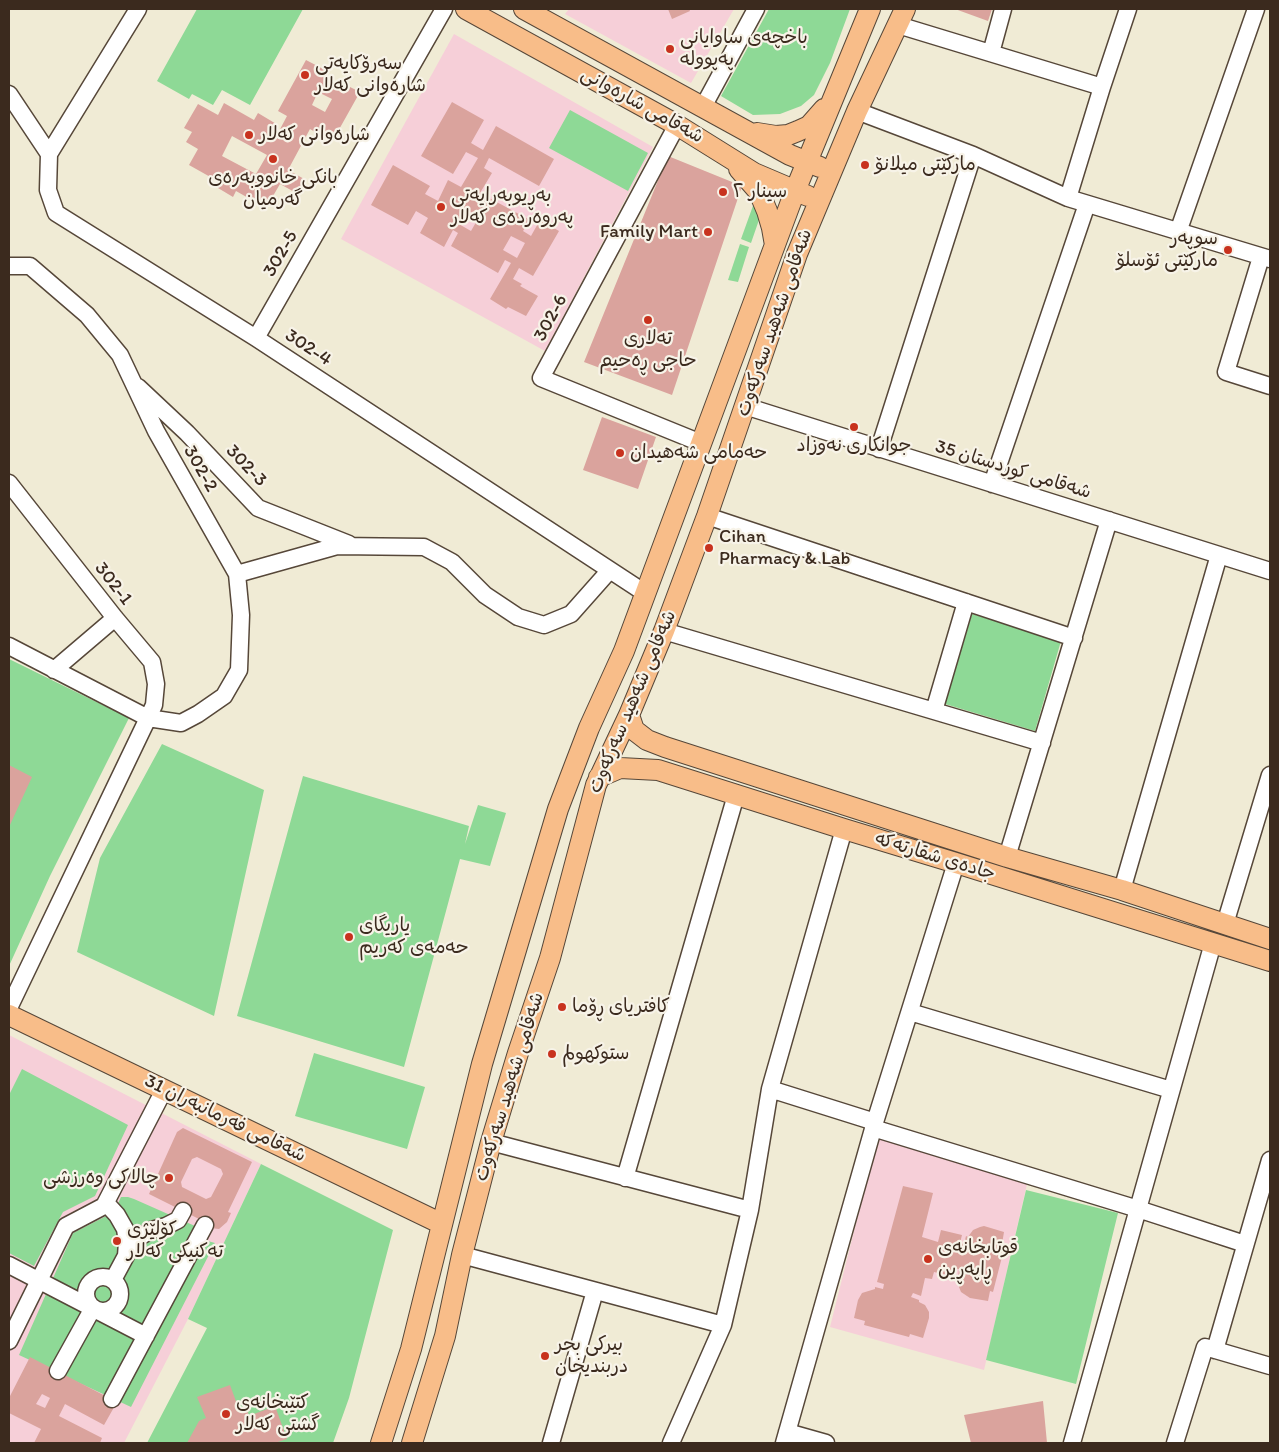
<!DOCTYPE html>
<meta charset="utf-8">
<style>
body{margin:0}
#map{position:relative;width:1279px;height:1452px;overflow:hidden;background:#f0ebd5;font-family:Itim,sans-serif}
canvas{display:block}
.frame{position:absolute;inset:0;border:10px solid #3b2a1e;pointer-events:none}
</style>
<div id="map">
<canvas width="1279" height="1452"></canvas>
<div class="frame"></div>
</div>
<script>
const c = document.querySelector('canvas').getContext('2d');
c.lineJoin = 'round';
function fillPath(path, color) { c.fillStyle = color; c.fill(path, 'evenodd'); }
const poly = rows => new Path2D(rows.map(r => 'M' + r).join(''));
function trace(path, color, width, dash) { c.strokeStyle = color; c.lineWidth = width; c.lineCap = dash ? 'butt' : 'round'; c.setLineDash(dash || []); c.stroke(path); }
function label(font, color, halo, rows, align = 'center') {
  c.font = font + ' Itim,"Playpen Sans Arabic",sans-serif'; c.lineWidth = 4.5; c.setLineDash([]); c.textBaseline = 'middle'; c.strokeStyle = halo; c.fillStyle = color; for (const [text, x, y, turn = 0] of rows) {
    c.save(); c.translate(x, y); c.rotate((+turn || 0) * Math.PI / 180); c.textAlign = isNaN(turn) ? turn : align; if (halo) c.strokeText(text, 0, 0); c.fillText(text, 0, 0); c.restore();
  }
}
const built = poly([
 [569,9,734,9,691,83,565,14],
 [454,34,653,147,545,351,341,239],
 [9,1035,261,1164,188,1319,124,1443,9,1443],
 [878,1135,1028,1180,984,1370,830,1327]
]);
const green = poly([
 [197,9,303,9,250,105,222,90,213,105,192,94,189,99,157,81],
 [769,9,850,9,830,63,814,95,801,106,780,114,753,115,721,96],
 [570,110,648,153,628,191,549,148],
 [754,203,760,217,751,243,741,239],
 [740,244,749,247,738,282,728,280],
 [972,614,1061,641,1035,731,945,704],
 [9,659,129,718,50,876,9,966],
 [162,744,264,790,214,1016,77,952,100,858],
 [303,776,469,826,465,844,478,805,506,813,490,866,460,859,404,1067,237,1016],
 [314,1053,425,1087,407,1149,295,1116],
 [22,1069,128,1125,95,1196,63,1212,34,1266,9,1253,9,1095],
 [261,1164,393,1230,349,1398,333,1443,147,1443,207,1328,188,1319],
 [1026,1190,1118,1213,1076,1384,986,1360],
 [121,1197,128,1197,134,1199,195,1226,190,1236,215,1243,131,1407,19,1355,73,1233,114,1212]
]);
const building = poly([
 [668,9,689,9,690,11,672,19],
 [955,9,992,9,988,21],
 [306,60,329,72,326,77,340,85,342,83,360,92,332,142,310,129,288,170,306,180,298,194,280,184,266,208,236,191,233,197,218,188,221,183,189,165,198,149,186,142,192,132,184,128,198,104,218,115,224,103,254,120,258,113,278,125,275,131,278,133,287,116,278,111],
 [318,92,332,99,325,112,312,105],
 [232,136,267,155,256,174,222,156],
 [452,102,484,120,471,143,483,150,496,126,554,159,539,186,489,158,484,168,492,173,480,193,530,220,523,231,531,236,540,220,559,231,533,276,519,268,513,279,522,284,520,286,538,296,526,316,508,307,506,309,490,299,511,263,505,260,498,273,451,246,458,233,453,230,444,247,420,233,428,218,416,211,408,225,371,205,393,165,430,186,425,194,438,201,448,180,461,187,478,158,466,152,453,174,421,156],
 [465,209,479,217,471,231,457,223],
 [511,236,525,243,517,258,503,250],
 [668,156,742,186,672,395,584,362],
 [602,417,656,437,638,489,583,470],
 [9,765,32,777,9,827],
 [183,1128,252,1162,228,1212,231,1213,227,1222,219,1229,210,1228,203,1221,149,1194,177,1132],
 [197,1157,221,1169,223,1174,211,1197,206,1199,182,1187,181,1182,192,1159],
 [903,1186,933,1193,922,1237,938,1242,941,1230,962,1235,960,1243,964,1244,966,1236,968,1237,973,1230,980,1227,984,1226,1004,1232,1002,1244,1005,1245,993,1292,990,1291,988,1301,970,1298,961,1292,959,1287,960,1278,958,1278,959,1269,956,1269,954,1277,934,1272,932,1279,925,1278,921,1296,913,1293,911,1297,919,1300,919,1302,925,1305,929,1312,929,1318,923,1338,910,1334,909,1337,864,1325,865,1321,854,1318,858,1300,862,1293,875,1289,875,1287,883,1289,884,1284,877,1282],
 [30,1357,117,1402,104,1425,65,1404,59,1416,102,1438,100,1443,34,1443,41,1429,9,1413,9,1398],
 [42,1394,50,1398,45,1408,36,1404],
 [230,1385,240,1412,247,1409,249,1416,275,1406,287,1439,275,1443,187,1443,199,1421,206,1418,197,1397],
 [1043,1401,1047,1443,971,1443,964,1415]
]);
const minor = poly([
 [898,25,1102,87],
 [991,53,1003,9],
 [9,94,49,154,48,190,56,213,256,338,645,593],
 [703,107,756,9],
 [857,111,973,155,1068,198,1270,259],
 [677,125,541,378,701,443],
 [49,154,138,9],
 [1068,198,1102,87,1128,9],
 [1178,232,1256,9],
 [1261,257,1226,372,1270,386],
 [9,266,30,266,87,315,120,355,156,431,237,574,241,615,239,670,224,696,198,714,181,723,148,718,9,646],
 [256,338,444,9],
 [138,387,187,433,258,508,349,544],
 [745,406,1270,571],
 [879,449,973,155],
 [9,483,115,618,152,662,156,684,154,705,148,718,9,1008],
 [992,484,1087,204],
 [707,516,1074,638],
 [237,574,337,546,424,547,452,562,485,595,518,617,544,625,571,614,610,570],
 [664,631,1042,743],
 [54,670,115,618],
 [934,711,966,602],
 [1007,857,1109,520],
 [1122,890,1219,555],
 [1225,924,1270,775],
 [910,1012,1171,1090],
 [770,1089,875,1122],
 [873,1128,1138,1209,1245,1244],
 [491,1142,750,1210],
 [625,1178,736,795],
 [106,1203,117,1215,125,1229,127,1242,126,1256],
 [462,1255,723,1325],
 [9,1265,146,1336],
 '86 1294a17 17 0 1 1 34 0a17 17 0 1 1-34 0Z',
 [113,1280,128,1252,141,1236,152,1230,166,1226,178,1220,183,1211],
 [9,1341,66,1226,104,1206,164,1090],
 [1215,1350,1270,1160],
 [58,1371,93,1308],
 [112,1399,205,1225],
 [787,1432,826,1443],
 [551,1443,595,1291],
 [671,1443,723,1325,750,1210,770,1089,844,829],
 [784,1443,875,1122,956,863],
 [1072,1443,1213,943],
 [1175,1443,1205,1347,1270,1366]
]);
const major = poly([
 [466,9,677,125,754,173,808,196],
 [524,9,790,155,820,167],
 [757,133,776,136,788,135,798,131,809,126,824,109],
 [739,169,759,192,767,211,772,228,775,245],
 [629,715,634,730,647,740,665,747,1007,857,1122,890,1270,939],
 [599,777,620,768,658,770,844,829,956,863,1270,961],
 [9,1015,442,1224],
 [381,1443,411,1349,482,1064,558,809,589,728,624,651,795,191,870,9],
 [412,1443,445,1336,462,1255,491,1142,518,1053,550,958,596,785,629,715,664,631,707,516,797,254,857,111,905,9]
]);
const markers = [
 [670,49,5,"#c8321e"],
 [305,75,5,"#c8321e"],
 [249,135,5,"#c8321e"],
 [273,159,5,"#c8321e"],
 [865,165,5,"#c8321e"],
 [723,192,5,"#c8321e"],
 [441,207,5,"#c8321e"],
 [708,232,5,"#c8321e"],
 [1228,250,5,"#c8321e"],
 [648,320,5,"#c8321e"],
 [854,427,5,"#c8321e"],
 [620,453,5,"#c8321e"],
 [709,548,5,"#c8321e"],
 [349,937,5,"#c8321e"],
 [562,1007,5,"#c8321e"],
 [552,1054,5,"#c8321e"],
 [169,1178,5,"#c8321e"],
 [117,1241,5,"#c8321e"],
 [928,1259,5,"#c8321e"],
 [545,1356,5,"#c8321e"],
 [226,1414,5,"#c8321e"]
];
const poiNames = [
 ["باخچەی ساوایانی",680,38],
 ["پەپوولە",680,60],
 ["سەرۆکایەتی",315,64],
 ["شارەوانی کەلار",315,86],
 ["شارەوانی کەلار",259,135],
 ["مارکێتی میلانۆ",875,165],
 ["بانکی خانووبەرەی",273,178,"center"],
 ["گەرمیان",273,200,"center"],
 ["سینار ٢",733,192],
 ["بەڕیوبەرایەتی",451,196],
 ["پەروەردەی کەلار",451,218],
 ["Family Mart",698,232,"right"],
 ["سوپەر",1218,239,"right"],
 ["مارکێتی ئۆسلۆ",1218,261,"right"],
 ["تەلاری",648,339,"center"],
 ["حاجی ڕەحیم",648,361,"center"],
 ["جوانکاری نەوزاد",854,446,"center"],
 ["حەمامی شەهیدان",630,453],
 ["Cihan",719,537],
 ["Pharmacy & Lab",719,559],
 ["یاریگای",359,926],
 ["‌حەمەی کەریم",359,948],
 ["کافتریای ڕۆما",572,1007],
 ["ستوكهولم",562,1054],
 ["چالاکی وەرزشی",159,1178,"right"],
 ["کۆلێژی",127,1230],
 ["تەکنیکی کەلار",127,1252],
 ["قوتابخانەی",938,1248],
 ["ڕاپەڕین",938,1270],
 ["بيركى بحر",555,1345],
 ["دربنديخان",555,1367],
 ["کتێبخانەی",236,1403],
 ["گشتی کەلار",236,1425]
];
const streetNames = [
 ["شەقامی شارەوانی",642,106,29],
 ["302-5",281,254,-60],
 ["302-6",551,318,-62],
 ["شەقامی شەهید سەرکەوت",775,323,-71],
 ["302-4",308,348,33],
 ["302-3",246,466,46],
 ["302-2",200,469,60],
 ["شەقامی کوردستان 35",1013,470,17],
 ["302-1",113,584,52],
 ["شەقامی شەهید سەرکەوت",633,702,-67],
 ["جادەی شقارتەکە",935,857,17],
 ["شەقامی شەهید سەرکەوت",510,1087,-73],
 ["شەقامی فەرمانبەران 31",225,1119,26]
];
fillPath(built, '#f6cfd8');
fillPath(green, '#8ed996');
fillPath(building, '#daa39d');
trace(minor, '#564739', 19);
trace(major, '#564739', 22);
trace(minor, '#fff', 16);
trace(major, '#f8bd89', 20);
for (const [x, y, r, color] of markers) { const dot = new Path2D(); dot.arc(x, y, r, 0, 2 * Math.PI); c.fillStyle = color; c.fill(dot); trace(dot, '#f7f3e8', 2); }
label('19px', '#3b2a1e', '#f7f3e8', poiNames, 'left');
label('19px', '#3b2a1e', '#f7f3e8', streetNames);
</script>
